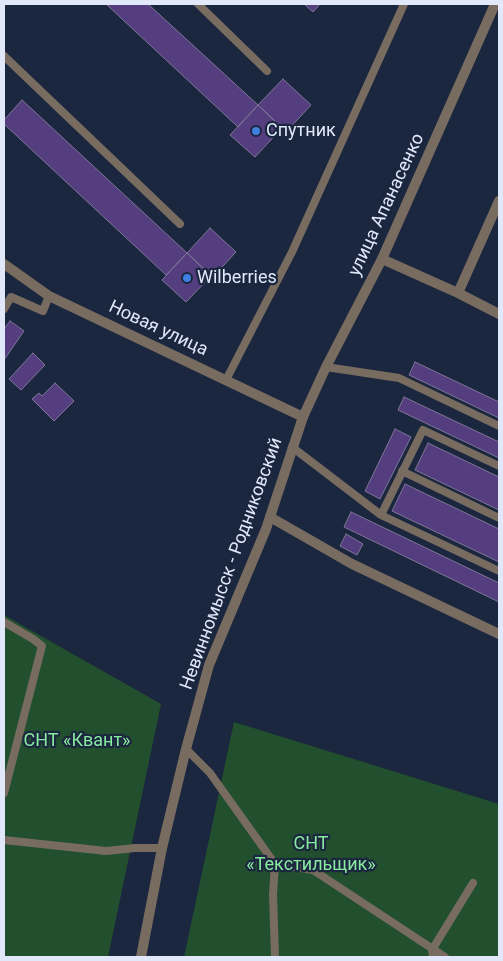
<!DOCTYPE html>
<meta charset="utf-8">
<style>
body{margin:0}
#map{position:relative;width:503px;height:961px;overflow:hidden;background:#1b263f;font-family:Roboto,sans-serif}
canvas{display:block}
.frame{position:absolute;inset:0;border:5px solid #e0e8f9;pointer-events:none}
</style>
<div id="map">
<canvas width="503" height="961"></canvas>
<div class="frame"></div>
</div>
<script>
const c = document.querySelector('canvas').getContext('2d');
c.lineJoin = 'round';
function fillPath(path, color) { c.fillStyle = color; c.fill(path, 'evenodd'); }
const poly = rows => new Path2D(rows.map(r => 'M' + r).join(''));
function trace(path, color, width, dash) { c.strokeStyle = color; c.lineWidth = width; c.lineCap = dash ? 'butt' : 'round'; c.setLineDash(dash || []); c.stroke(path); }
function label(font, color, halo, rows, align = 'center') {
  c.font = font + ' Roboto,sans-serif'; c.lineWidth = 4.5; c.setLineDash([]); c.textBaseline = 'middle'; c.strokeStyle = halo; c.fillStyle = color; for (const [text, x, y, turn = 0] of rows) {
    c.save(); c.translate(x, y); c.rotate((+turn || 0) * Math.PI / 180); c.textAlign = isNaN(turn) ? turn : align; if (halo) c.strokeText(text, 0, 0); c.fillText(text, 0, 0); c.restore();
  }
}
const green = poly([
 [4,615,161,704,108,957,4,957],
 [234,722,499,804,499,957,184,957]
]);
const building = poly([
 [106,4,148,4,258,105,238,127,106,4],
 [304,4,320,4,313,12,304,4],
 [283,79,311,105,286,132,258,105,283,79],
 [22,100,187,253,166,275,4,124,4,120,22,100],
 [258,105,282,128,255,157,230,135,258,105],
 [210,228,236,252,213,277,187,253,210,228],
 [187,253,211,276,186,302,162,280,187,253],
 [10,321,24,331,4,360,4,329,10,321],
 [33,353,45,365,21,390,9,379,33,353],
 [415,362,499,402,499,418,409,375,415,362],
 [55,383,74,401,54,421,32,399,39,393,42,396,55,383],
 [404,397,499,442,499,458,398,410,404,397],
 [395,429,411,437,380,499,365,491,395,429],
 [428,443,499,477,499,510,415,470,428,443],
 [405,484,499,529,499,562,392,511,405,484],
 [351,512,499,583,499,602,344,527,351,512],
 [346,534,363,544,357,555,340,546,346,534]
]);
const service = poly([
 [198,4,267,71],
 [4,56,180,224],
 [4,309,11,297,43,311,49,296],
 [326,367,399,378,499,426],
 [226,380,292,252,404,4],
 [292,447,381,515,499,571],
 [402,471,499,518],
 [381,515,423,430,499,466],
 [4,622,33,639,42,646,4,793],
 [186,749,210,773,275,864,313,870,445,957],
 [4,840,106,851,135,848,162,848],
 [275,864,273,894,275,957],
 [433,957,432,950,473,883]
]);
const minor = poly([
 [382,259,458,293,499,314],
 [4,264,49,296,303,417],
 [458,293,499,201],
 [270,517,352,564,499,634]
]);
const tertiary = poly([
 [141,957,162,848,186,749,209,665,266,529,303,417,326,367,382,259,495,4]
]);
const markers = [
 [256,131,5,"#3f7fe0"],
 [187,278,5,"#3f7fe0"]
];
const poiNames = [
 ["Спутник",266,131],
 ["Wilberries",197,278]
];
const streetNames = [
 ["улица Апанасенко",387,205,-65],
 ["Новая улица",158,329,25],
 ["Невинномысск - Родниковский",232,564,-70]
];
const parkNames = [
 ["СНТ «Квант»",77,741],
 ["СНТ",311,844],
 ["«Текстильщик»",311,865]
];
fillPath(green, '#22502e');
fillPath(building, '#543e80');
trace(building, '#7f7696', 1);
trace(service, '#786c61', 8);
trace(minor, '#786c61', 10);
trace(tertiary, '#786c61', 10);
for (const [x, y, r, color] of markers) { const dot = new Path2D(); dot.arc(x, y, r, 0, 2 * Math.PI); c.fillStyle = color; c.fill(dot); trace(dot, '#1b263f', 2); }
label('18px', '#e0e8f9', '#1b263f', poiNames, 'left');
label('18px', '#e0e8f9', '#1b263f', streetNames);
label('18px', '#88ea9f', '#1b263f', parkNames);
</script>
